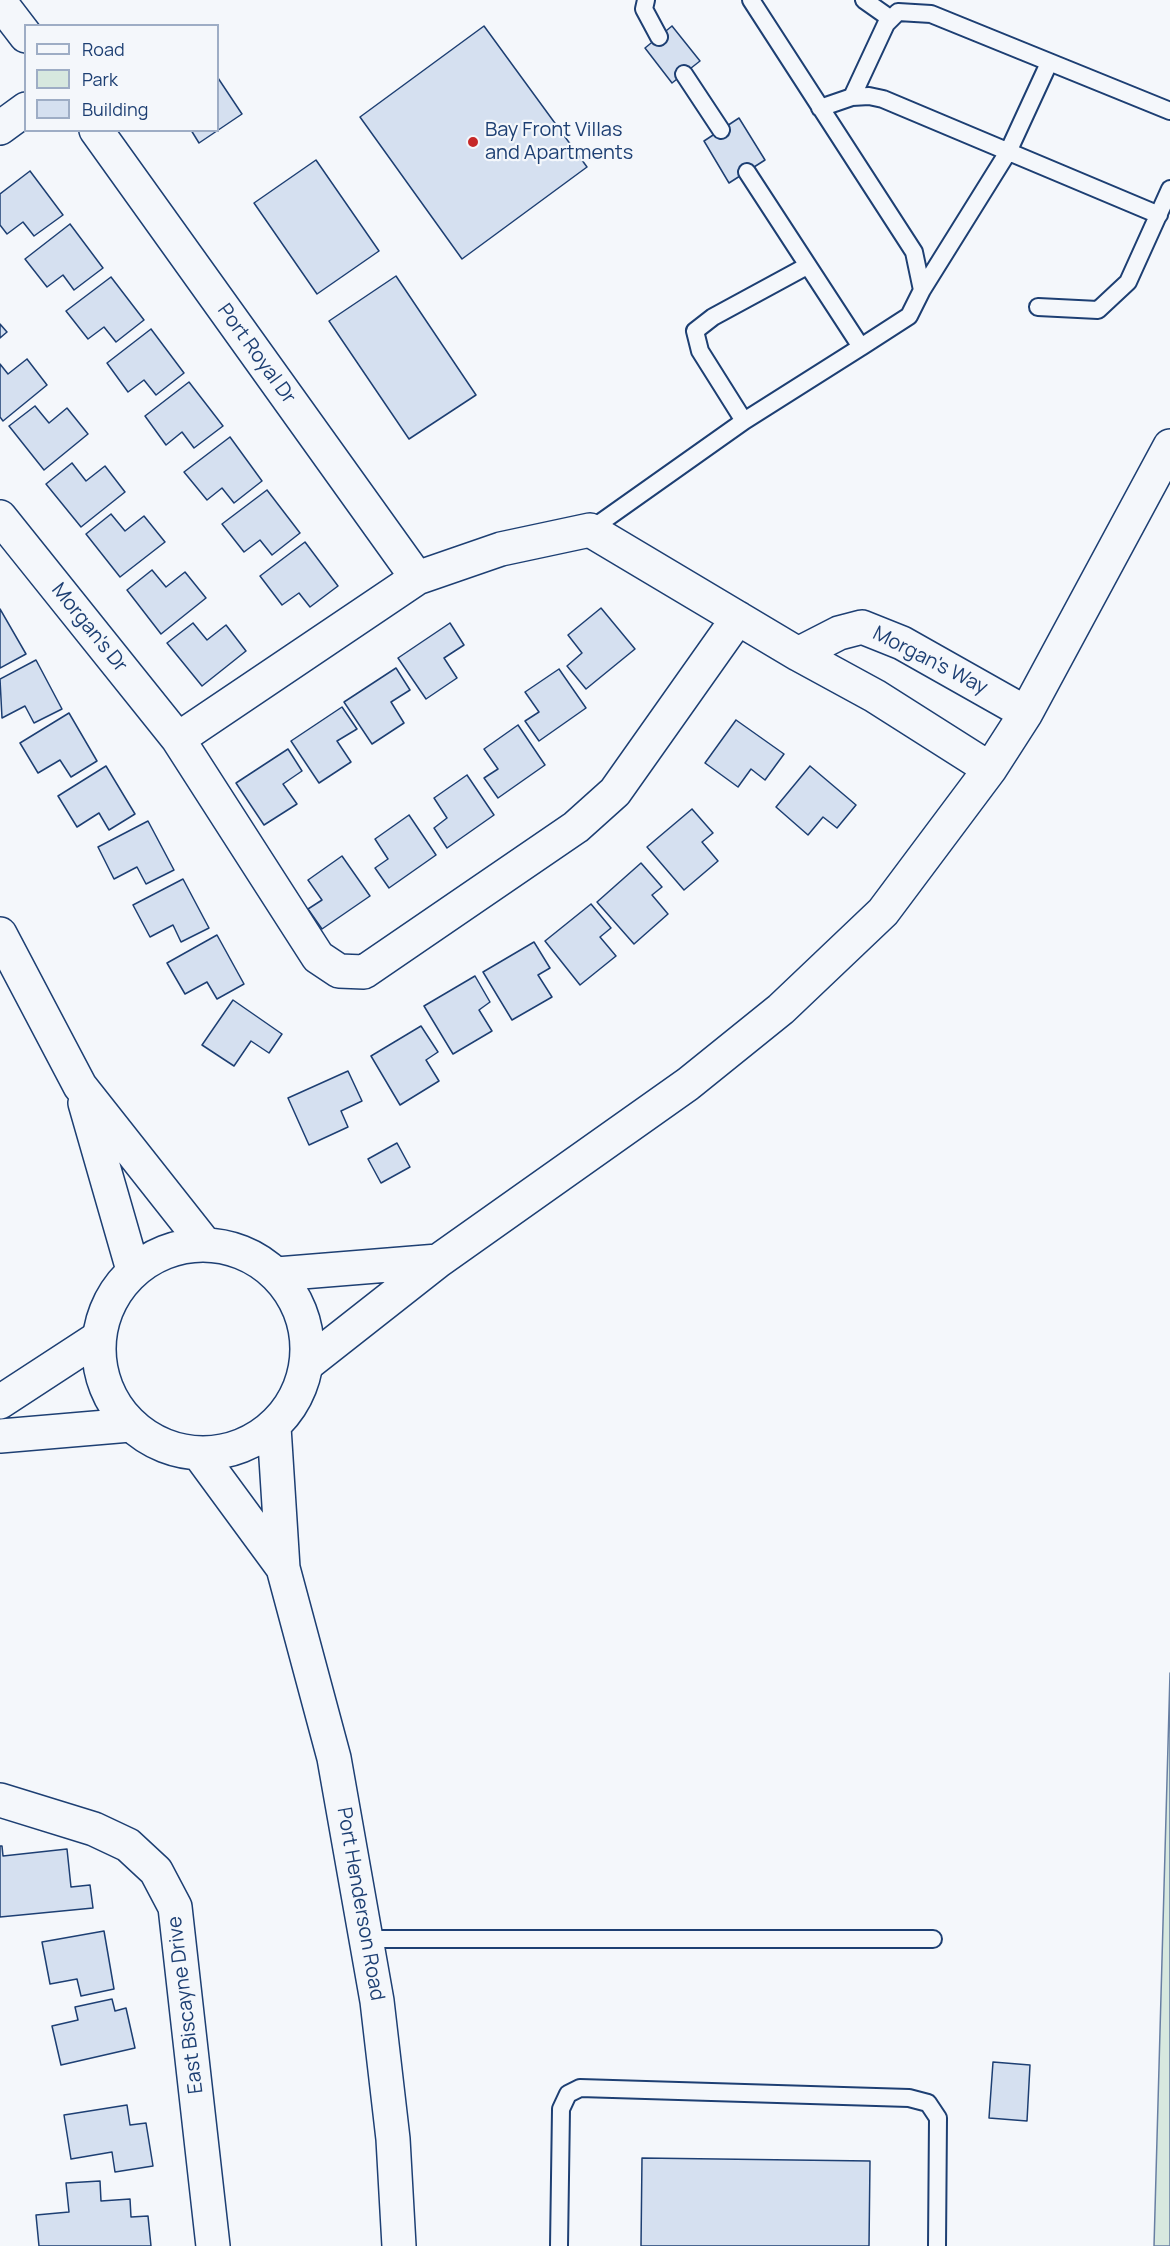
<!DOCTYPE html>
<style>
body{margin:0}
#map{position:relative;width:1170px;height:2246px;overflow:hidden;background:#f4f7fb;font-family:Manrope,sans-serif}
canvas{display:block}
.legend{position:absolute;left:24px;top:24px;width:195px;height:108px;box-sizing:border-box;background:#f4f7fb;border:2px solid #9eadc5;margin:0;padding:8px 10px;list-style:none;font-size:18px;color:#1d3f73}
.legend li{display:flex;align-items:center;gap:12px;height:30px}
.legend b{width:30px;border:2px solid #9eadc5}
</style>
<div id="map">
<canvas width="1170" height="2246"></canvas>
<ul class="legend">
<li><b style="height:8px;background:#f4f7fb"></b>Road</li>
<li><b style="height:16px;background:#d7e8df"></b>Park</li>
<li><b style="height:16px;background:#d5e0f0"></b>Building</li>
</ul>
</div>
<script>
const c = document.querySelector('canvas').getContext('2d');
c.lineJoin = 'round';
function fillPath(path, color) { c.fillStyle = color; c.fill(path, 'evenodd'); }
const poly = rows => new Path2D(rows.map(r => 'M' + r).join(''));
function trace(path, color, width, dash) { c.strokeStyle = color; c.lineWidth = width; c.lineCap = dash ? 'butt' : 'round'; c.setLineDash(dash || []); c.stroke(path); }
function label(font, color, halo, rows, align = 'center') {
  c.font = font + ' Manrope,sans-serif'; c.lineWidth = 4.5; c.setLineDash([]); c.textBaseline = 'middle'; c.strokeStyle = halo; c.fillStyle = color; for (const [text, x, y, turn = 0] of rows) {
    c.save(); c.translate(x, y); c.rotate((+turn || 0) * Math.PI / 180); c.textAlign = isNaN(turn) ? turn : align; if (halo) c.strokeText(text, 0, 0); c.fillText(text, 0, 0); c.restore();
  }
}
const green = poly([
 [1170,1673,1170,2246,1154,2246,1170,1673]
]);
const building = poly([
 [484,26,587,167,462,259,360,117,484,26],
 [672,26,700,61,672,83,645,48,672,26],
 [218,78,242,114,199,143,191,130,218,130,218,78],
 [739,118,765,160,729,183,704,141,739,118],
 [316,160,379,251,317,294,254,203,316,160],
 [30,171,63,215,34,236,23,222,7,234,0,225,0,194,30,171],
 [70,224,103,268,74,290,63,275,47,287,25,259,70,224],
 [396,276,476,395,409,439,329,321,396,276],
 [111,277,144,320,116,342,104,327,88,339,66,311,111,277],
 [0,324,7,332,0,338,0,324],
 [151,329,184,373,156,395,144,380,128,392,107,363,151,329],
 [27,359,47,385,3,421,0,417,0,364,8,374,27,359],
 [189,382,223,426,194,448,182,432,166,445,145,416,189,382],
 [35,406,49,423,67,408,88,434,44,470,9,426,35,406],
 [230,437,262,481,234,503,222,488,207,500,184,472,230,437],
 [72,463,86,481,105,466,125,492,81,527,46,484,72,463],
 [267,490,300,533,272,555,260,540,244,552,222,524,267,490],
 [111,514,125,531,144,516,165,542,120,577,86,534,111,514],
 [305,542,338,586,310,607,299,593,282,605,260,576,305,542],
 [152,570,166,587,185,572,206,598,161,634,127,590,152,570],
 [601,608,635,649,586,689,567,666,582,653,568,635,601,608],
 [0,609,26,654,0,668,0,609],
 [193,623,207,640,226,625,246,651,202,686,167,643,193,623],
 [450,623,464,645,444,658,457,678,426,699,398,658,450,623],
 [36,660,62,709,34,723,25,706,2,718,0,679,36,660],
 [396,668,410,690,391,702,404,723,372,744,344,702,396,668],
 [559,669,586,708,539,741,525,721,539,712,525,692,559,669],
 [342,707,357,729,337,741,351,762,319,783,291,741,342,707],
 [69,713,97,761,71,777,60,760,38,773,20,743,69,713],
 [736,720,784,754,765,780,751,769,738,787,705,763,736,720],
 [518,725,545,765,498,798,484,778,498,769,484,749,518,725],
 [288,749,302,771,283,784,297,804,264,825,236,783,288,749],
 [106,766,135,814,109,830,99,813,77,827,58,796,106,766],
 [810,766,856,805,837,828,823,817,808,835,776,807,810,766],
 [467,775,494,815,447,848,434,828,447,818,434,798,467,775],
 [692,809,713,833,702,842,718,861,684,890,647,847,692,809],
 [409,815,436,855,389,888,375,868,388,859,375,839,409,815],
 [148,821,174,870,146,884,137,867,114,879,98,847,148,821],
 [342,856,370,896,322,929,308,909,322,900,308,880,342,856],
 [641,863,662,887,652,895,668,914,634,944,597,902,641,863],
 [183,879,209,928,181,942,173,925,150,937,133,905,183,879],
 [591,904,611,928,600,937,616,956,580,985,545,941,591,904],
 [217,935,244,984,217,999,207,982,185,994,167,963,217,935],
 [534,942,550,968,538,975,552,997,512,1020,483,972,534,942],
 [475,976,490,1002,479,1010,492,1031,453,1054,424,1006,475,976],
 [233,1000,282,1034,269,1053,251,1041,234,1066,202,1045,233,1000],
 [421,1026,438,1052,426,1060,439,1081,400,1105,371,1056,421,1026],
 [348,1071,362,1101,341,1111,348,1127,309,1145,288,1098,348,1071],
 [397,1143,410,1167,381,1183,368,1159,397,1143],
 [0,1846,2,1846,3,1856,67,1849,71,1887,90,1885,93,1908,0,1917,0,1846],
 [104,1931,114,1989,81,1996,77,1979,50,1984,42,1942,104,1931],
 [112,1999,115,2011,126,2008,135,2048,61,2065,52,2026,78,2020,75,2007,112,1999],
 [993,2062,1030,2065,1027,2121,989,2118,993,2062],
 [127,2105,130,2125,146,2123,153,2166,115,2172,112,2152,71,2159,64,2115,127,2105],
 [642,2158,870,2161,869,2246,641,2246,642,2158],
 [100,2181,101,2201,130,2199,131,2217,148,2216,151,2246,39,2246,36,2215,69,2212,66,2183,100,2181]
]);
const service = poly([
 [646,0,644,9,659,37],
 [864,0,891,19],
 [684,74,721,130],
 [852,97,886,24,898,12,931,14,1170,111],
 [820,108,852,97,869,96,883,99,1159,215],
 [747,172,861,347,909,316,922,290,914,252,751,0],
 [922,290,1008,152,1049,63],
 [1038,307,1098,310,1128,282,1170,189],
 [744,421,700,351,695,331,713,317,807,266],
 [590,530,744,421,861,347],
 [367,1939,933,1939],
 [559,2246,561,2109,568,2094,580,2088,909,2098,928,2103,938,2118,937,2246]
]);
const minor = poly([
 [0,2,26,36],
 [0,128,26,109],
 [96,130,417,578],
 [0,517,178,739,318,957,339,971,364,972,576,827,615,792,738,618],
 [798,654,839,633,862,627,902,643,1026,713],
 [178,739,417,578,501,549,590,530,798,654,875,696,990,769],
 [438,1261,688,1084,781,1009,883,912,990,769,1026,713,1170,446],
 [277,1274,438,1261,307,1364],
 [0,1402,98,1338],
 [0,1436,130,1425],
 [0,1800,94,1829,128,1845,156,1871,175,1907,213,2246]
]);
const primary = poly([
 [0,934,80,1086,204,1243],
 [85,1103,133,1270],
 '99 1349a104 104 0 1 1 208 0a104 104 0 1 1-208 0Z',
 [274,1427,283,1568,334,1758,377,2001,393,2139,399,2246],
 [200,1455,283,1568]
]);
const markers = [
 [473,142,6,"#c62828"]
];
const poiNames = [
 ["Bay Front Villas",485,130],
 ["and Apartments",485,153]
];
const streetNames = [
 ["Port Royal Dr",256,354,54],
 ["Morgan's Dr",89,628,51],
 ["Morgan's Way",930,661,27],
 ["Port Henderson Road",360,1904,80],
 ["East Biscayne Drive",186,2005,-97]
];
fillPath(green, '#d7e8df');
trace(green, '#687fa3', 1.5);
fillPath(building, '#d5e0f0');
trace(building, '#1d3f73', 1.5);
trace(service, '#1d3f73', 20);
trace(minor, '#1d3f73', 36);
trace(primary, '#1d3f73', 36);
trace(service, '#f4f7fb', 16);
trace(minor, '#f4f7fb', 33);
trace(primary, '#f4f7fb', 33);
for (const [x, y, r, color] of markers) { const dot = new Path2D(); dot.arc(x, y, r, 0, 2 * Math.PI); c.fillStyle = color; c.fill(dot); trace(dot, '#f4f7fb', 2); }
label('20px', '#1d3f73', '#f4f7fb', poiNames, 'left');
label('20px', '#1d3f73', '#f4f7fb', streetNames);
</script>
